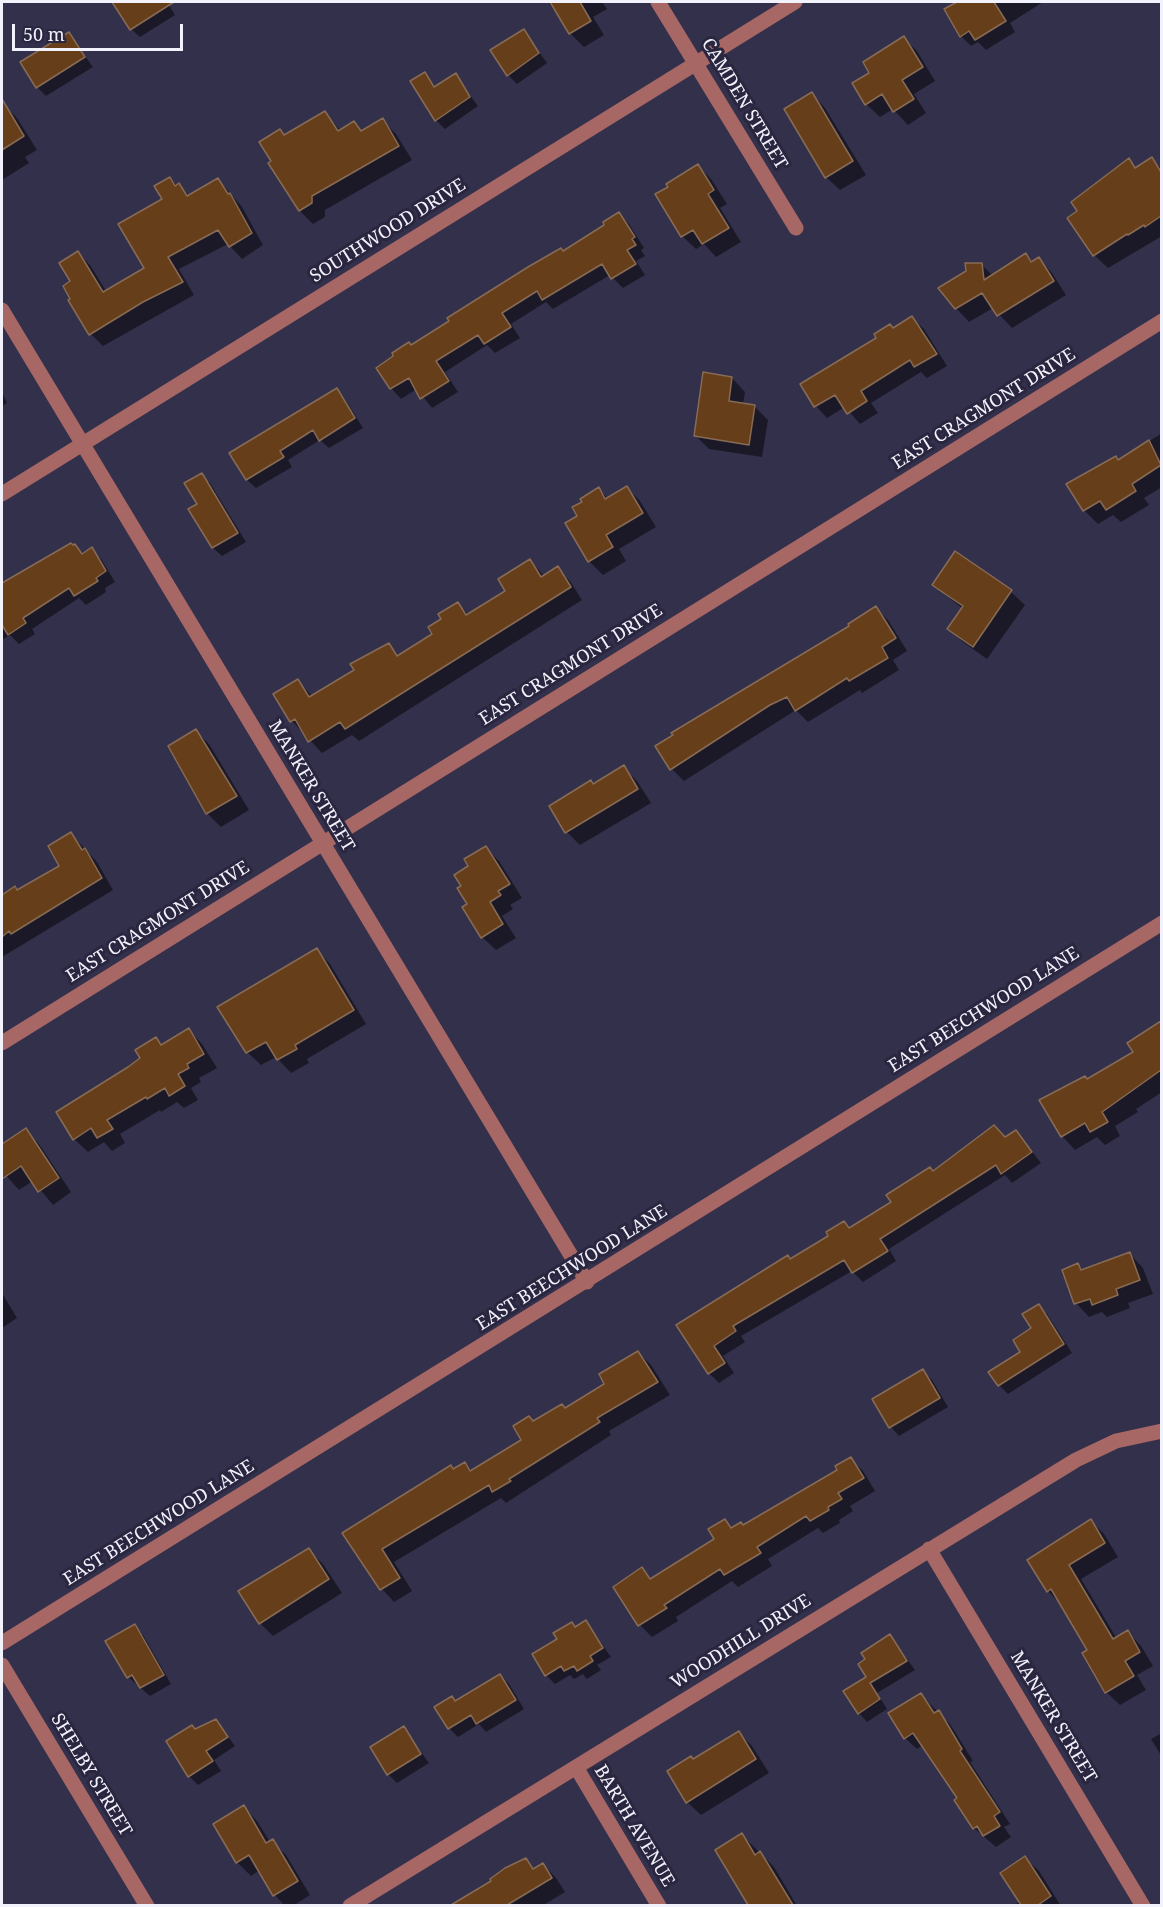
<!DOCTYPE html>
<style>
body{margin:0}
#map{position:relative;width:1163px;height:1907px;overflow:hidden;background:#33304b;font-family:"Noto Serif",serif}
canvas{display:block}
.frame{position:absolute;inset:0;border:3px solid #f2f2fc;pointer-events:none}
.scale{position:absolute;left:12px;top:24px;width:171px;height:27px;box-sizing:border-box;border:3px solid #f2f2fc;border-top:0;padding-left:8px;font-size:18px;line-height:21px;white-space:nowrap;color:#f2f2fc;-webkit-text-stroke:4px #2a2640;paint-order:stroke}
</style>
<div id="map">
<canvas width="1163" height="1907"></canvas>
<div class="frame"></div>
<div class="scale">50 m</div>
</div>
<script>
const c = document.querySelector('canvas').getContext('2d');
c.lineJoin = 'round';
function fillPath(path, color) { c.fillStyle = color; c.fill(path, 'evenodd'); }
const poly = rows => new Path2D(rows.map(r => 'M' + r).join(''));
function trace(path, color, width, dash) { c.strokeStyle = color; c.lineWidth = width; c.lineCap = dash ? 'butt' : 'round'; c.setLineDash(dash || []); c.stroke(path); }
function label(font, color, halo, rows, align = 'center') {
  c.font = font + ' "Noto Serif",serif'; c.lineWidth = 6; c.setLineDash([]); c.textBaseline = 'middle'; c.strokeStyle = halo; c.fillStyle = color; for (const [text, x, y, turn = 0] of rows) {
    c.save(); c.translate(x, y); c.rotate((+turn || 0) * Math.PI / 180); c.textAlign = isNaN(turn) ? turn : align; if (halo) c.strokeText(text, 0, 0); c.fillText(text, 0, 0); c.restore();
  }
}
const shadow = poly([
 [118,2,167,2,175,15,140,37,131,29],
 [548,2,602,2,607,9,593,17,604,35,584,47,570,33],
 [960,2,1043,2,1010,23,1015,32,986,50,978,42,971,46,961,36,946,10],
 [524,31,547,63,517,84,508,75],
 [69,34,93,67,46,96,37,87],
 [903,38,917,51,935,81,914,94,926,113,908,125,893,109,880,117,866,104,871,73],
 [424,74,436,87,455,75,478,106,445,129,436,120],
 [812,94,825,108,866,175,840,190,826,177],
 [4,105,17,118,37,150,25,157,29,163,2,180,2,106],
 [325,113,341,131,354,123,363,132,382,120,396,134,412,160,325,210,325,217,313,224,300,211,285,136],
 [1151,159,1162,169,1162,236,1108,268,1094,255,1079,211,1129,160,1137,169],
 [698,166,711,179,727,204,720,208,741,242,716,257,704,244,696,249,682,236],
 [169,179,190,196,218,179,242,207,263,245,242,259,228,244,179,269,194,295,103,346,91,334,72,282,78,253,90,265,106,291,146,269],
 [619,214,629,224,644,248,641,250,645,256,636,261,645,275,623,288,610,275,553,309,546,302,511,324,520,338,495,353,487,345,445,372,458,392,432,408,417,389,401,399,391,388,411,347,606,225],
 [1025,255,1033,262,1039,259,1052,273,1066,295,1012,328,993,308,969,322,956,308,982,265,993,276],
 [912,318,924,329,947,366,927,378,921,372,871,403,878,413,860,424,845,407,827,418,816,406,802,384],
 [732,378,745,392,743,404,754,406,768,420,762,457,709,449,695,435],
 [336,390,345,399,363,428,329,448,320,440,288,460,292,467,256,488,247,480,231,453],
 [2,392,7,403,2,406],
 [1162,433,1162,487,1144,498,1149,505,1121,522,1113,515,1098,524,1085,511,1068,484,1118,461],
 [201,475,210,483,246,542,222,556,213,548,191,510,199,505],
 [627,488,640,501,656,527,619,549,626,561,603,575,589,561,567,524,579,516,599,489,608,499],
 [75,546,84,554,91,549,101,559,115,582,105,588,106,592,86,605,79,598,32,629,35,634,19,644,10,635,2,640,2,585],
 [956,553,1011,592,1025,605,987,659,963,642,949,629,963,609,934,585],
 [530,560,544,576,557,568,570,581,582,600,359,741,352,735,322,753,292,721,297,680,312,696,356,670,388,645,399,656,434,634,443,620,458,604,469,615,507,591],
 [876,608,888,620,907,651,893,660,899,670,862,693,860,690,808,722,796,710,684,781,672,769,658,747],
 [196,731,209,744,249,810,221,827,207,813,170,747],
 [623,767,637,781,651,803,580,845,567,832,593,785],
 [71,834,97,862,113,890,2,957,2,897,15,888,18,891,61,866],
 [485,847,499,861,522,898,510,905,513,909,502,916,516,938,496,950,482,937,469,904,470,866],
 [317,950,330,964,366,1024,307,1059,309,1063,291,1073,276,1057,261,1065,247,1052],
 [1162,1023,1162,1092,1136,1109,1138,1112,1115,1126,1120,1136,1105,1145,1097,1137,1075,1150,1062,1136,1088,1080,1135,1052,1129,1043],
 [189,1030,202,1044,217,1068,199,1078,201,1082,191,1088,198,1100,184,1108,177,1102,161,1112,160,1110,120,1134,125,1143,112,1151,104,1142,88,1152,74,1139,129,1069,142,1058,156,1039,163,1045],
 [26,1130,39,1144,71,1192,53,1205,33,1181,19,1190,2,1171,2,1146],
 [1016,1131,1041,1163,1012,1183,1005,1175,889,1249,896,1261,863,1282,852,1271,741,1336,745,1342,723,1356,734,1373,719,1383,709,1373,679,1325,830,1237,844,1223,850,1229,933,1173],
 [1130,1254,1143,1268,1153,1294,1128,1303,1130,1308,1107,1317,1102,1312,1089,1317,1076,1303,1078,1265,1083,1270],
 [2,1293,17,1318,2,1328],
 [1038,1306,1047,1314,1072,1353,1008,1394,999,1385,1022,1352,1033,1328],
 [638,1352,651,1365,670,1395,609,1431,611,1435,506,1503,501,1498,394,1562,412,1591,394,1602,382,1589,344,1534,465,1464,472,1471,523,1440,534,1423,566,1410,606,1384],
 [923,1371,932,1380,948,1407,899,1436,891,1427],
 [851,1459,863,1471,875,1491,850,1506,853,1511,839,1520,840,1523,823,1533,818,1528,768,1559,772,1566,738,1587,732,1581,676,1617,678,1621,652,1637,640,1625,642,1569,652,1580,716,1539,725,1521,733,1529,743,1526,839,1470],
 [1091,1521,1104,1534,1118,1557,1081,1579,1117,1639,1128,1632,1141,1646,1153,1666,1137,1675,1146,1690,1120,1705,1106,1692,1089,1650,1061,1605,1048,1591],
 [309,1550,323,1564,342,1593,273,1636,260,1623],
 [586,1622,611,1657,597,1665,601,1670,587,1679,583,1674,574,1679,570,1675,555,1684,546,1675,559,1639],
 [135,1626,143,1635,171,1684,150,1696,128,1677],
 [890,1636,915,1670,877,1693,887,1709,867,1722,859,1713,868,1678],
 [500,1675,509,1684,524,1709,486,1732,479,1724,458,1737,449,1728,452,1698,456,1702],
 [921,1695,950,1724,973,1761,970,1762,1010,1824,1004,1827,1011,1837,996,1847,974,1828,956,1800,959,1799,923,1745,917,1749,905,1738],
 [216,1721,235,1746,214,1760,221,1771,198,1785,189,1776,168,1742],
 [404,1728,429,1763,397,1783,388,1774],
 [739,1733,752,1746,769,1773,701,1815,687,1802,693,1761],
 [1162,1733,1162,1757,1151,1739],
 [244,1807,257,1821,270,1842,272,1841,286,1855,310,1895,293,1906,285,1906,275,1895,260,1870,251,1876,237,1862,215,1824],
 [742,1835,774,1867,797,1906,749,1906,717,1850],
 [1025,1858,1039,1871,1061,1906,1014,1906,1020,1901],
 [526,1860,535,1869,543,1864,556,1878,565,1892,542,1906,460,1906,458,1903]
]);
const building = poly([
 [112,2,174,2,130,30,112,2],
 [550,2,580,2,591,21,569,34,550,2],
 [957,2,994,2,1006,21,975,40,969,31,960,37,944,9,957,2],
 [524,29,539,53,507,76,490,50,524,29],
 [69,32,85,57,36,88,20,62,69,32],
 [904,36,923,67,902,80,914,99,893,112,882,94,865,105,852,83,869,73,863,62,904,36],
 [425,72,434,87,456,73,470,97,435,121,410,81,425,72],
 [812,92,853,161,825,178,784,109,812,92],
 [2,99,24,136,2,150,2,99],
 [325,111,338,131,354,121,361,131,383,118,399,146,312,196,312,203,299,211,268,163,271,161,259,142,280,129,284,135,325,111],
 [1152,157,1161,172,1161,216,1145,227,1144,225,1128,235,1127,234,1093,256,1067,218,1077,211,1071,202,1129,158,1135,168,1152,157],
 [698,164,714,190,708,194,729,228,702,244,693,230,681,237,655,194,668,187,666,184,698,164],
 [170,177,175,186,179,183,187,196,218,178,228,194,230,193,252,233,229,247,218,230,168,257,183,282,143,302,89,335,68,300,70,299,63,286,70,281,59,263,78,251,103,292,144,268,118,224,162,199,154,186,170,177],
 [619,212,635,237,632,239,636,245,627,250,636,264,611,279,602,264,542,300,537,291,502,313,511,327,484,344,478,335,436,361,449,381,420,399,409,378,390,389,376,368,393,356,392,353,409,342,411,345,449,321,447,318,528,267,561,248,563,251,604,225,603,222,619,212],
 [1026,253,1031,262,1039,257,1054,281,997,316,982,293,955,309,938,288,966,271,965,263,982,263,984,280,1026,253],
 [912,316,937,354,914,367,910,360,861,391,867,401,847,414,835,395,814,407,800,384,876,338,874,334,890,324,893,328,912,316],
 [703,372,732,377,729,401,755,405,749,445,694,436,703,372],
 [337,388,355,418,319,441,313,430,280,451,284,457,246,480,229,453,337,388],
 [1149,440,1161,465,1132,484,1136,491,1106,510,1100,501,1083,511,1066,484,1116,456,1118,460,1149,440],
 [202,473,238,533,212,548,188,509,197,504,184,483,202,473],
 [627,486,643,513,606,535,613,547,588,562,565,523,577,516,572,507,582,502,580,499,599,487,605,499,627,486],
 [71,543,73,545,75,544,82,554,92,547,106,571,96,578,98,581,74,596,69,588,23,618,26,623,8,635,2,625,2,583,71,543],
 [955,551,1012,590,973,647,947,629,963,606,932,585,955,551],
 [530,559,541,577,558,566,571,587,345,729,340,722,308,742,295,719,290,722,273,694,298,679,309,697,354,670,350,664,389,643,397,656,432,634,428,627,441,619,438,614,458,602,466,615,505,591,498,579,530,559],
 [876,606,896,638,882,647,888,658,849,681,847,678,795,711,787,697,770,705,670,770,655,746,673,735,671,733,849,626,848,624,876,606],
 [196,729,237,796,206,814,168,746,196,729],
 [624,765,638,789,565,833,549,806,591,780,593,784,624,765],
 [71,832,82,850,85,848,102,878,11,934,9,931,2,937,2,895,15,886,17,890,59,866,48,846,71,832],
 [486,846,510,884,498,891,501,895,490,902,503,924,481,938,462,907,467,904,457,888,461,886,454,875,468,866,464,859,486,846],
 [317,948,354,1010,295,1045,297,1049,277,1060,266,1042,246,1053,217,1007,317,948],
 [1161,1021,1161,1070,1102,1112,1108,1122,1090,1132,1085,1123,1061,1137,1039,1100,1085,1076,1087,1079,1133,1052,1127,1043,1161,1021],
 [189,1028,204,1054,187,1064,189,1068,178,1074,185,1086,169,1096,165,1088,147,1099,146,1097,107,1120,113,1129,97,1138,91,1128,73,1140,56,1112,128,1067,140,1058,135,1050,156,1037,161,1045,189,1028],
 [994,1125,1005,1137,1016,1130,1032,1152,1001,1174,996,1165,880,1239,888,1251,852,1273,844,1260,733,1326,736,1331,714,1346,725,1363,708,1374,676,1325,788,1255,790,1259,828,1236,826,1232,844,1221,849,1228,891,1202,886,1195,930,1167,933,1171,994,1125],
 [26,1128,59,1178,38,1192,21,1166,2,1179,2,1144,26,1128],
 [1130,1252,1140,1280,1116,1289,1118,1295,1092,1305,1090,1299,1074,1304,1062,1270,1078,1263,1081,1270,1130,1252],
 [1039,1304,1064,1344,998,1386,988,1372,1020,1352,1013,1340,1031,1328,1022,1314,1039,1304],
 [638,1351,658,1382,597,1418,600,1422,509,1479,511,1481,492,1492,489,1485,382,1549,400,1578,380,1590,342,1533,451,1465,453,1469,465,1462,470,1471,521,1440,513,1426,529,1416,533,1421,562,1404,565,1408,604,1384,599,1374,638,1351],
 [923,1369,940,1398,889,1428,872,1399,923,1369],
 [851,1457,864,1478,838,1493,842,1499,828,1507,829,1510,810,1521,806,1516,757,1547,761,1553,724,1575,720,1569,664,1605,667,1608,638,1626,613,1587,642,1567,650,1579,714,1539,708,1529,725,1519,731,1528,741,1522,743,1525,837,1470,835,1466,851,1457],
 [1091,1519,1105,1543,1069,1565,1113,1639,1128,1630,1140,1652,1125,1661,1134,1676,1105,1693,1082,1653,1087,1650,1051,1589,1047,1592,1027,1560,1091,1519],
 [309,1548,329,1579,259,1624,238,1591,309,1548],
 [586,1620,603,1648,590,1656,593,1661,577,1671,574,1666,564,1671,561,1666,545,1676,532,1654,557,1639,553,1633,572,1622,575,1627,586,1620],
 [135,1624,164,1675,140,1688,132,1675,127,1678,105,1641,135,1624],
 [890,1634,907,1661,870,1683,880,1699,858,1714,843,1691,866,1677,858,1664,865,1659,861,1653,890,1634],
 [500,1674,516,1700,476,1724,471,1715,448,1729,434,1707,452,1696,455,1701,500,1674],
 [921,1693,934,1713,939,1710,962,1749,960,1751,1000,1812,994,1816,1000,1826,983,1836,977,1826,973,1829,954,1800,957,1798,913,1733,904,1739,888,1713,921,1693],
 [216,1719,228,1737,206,1751,213,1761,188,1777,166,1741,192,1725,195,1729,216,1719],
 [404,1726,421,1754,387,1775,370,1747,404,1726],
 [739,1731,756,1759,686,1803,667,1771,691,1756,693,1759,739,1731],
 [244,1805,266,1843,273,1839,298,1881,273,1896,249,1855,236,1863,213,1824,244,1805],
 [742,1833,755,1855,760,1851,793,1905,748,1905,715,1850,742,1833],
 [1025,1856,1051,1896,1038,1905,1021,1905,1000,1873,1025,1856],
 [526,1858,533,1869,543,1863,552,1878,507,1905,451,1905,491,1881,490,1879,505,1868,526,1858]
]);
const minor = poly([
 [658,2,796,228],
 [2,310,587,1282],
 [2,494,795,2],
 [2,1043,1162,321],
 [929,1549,1143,1906],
 [2,1643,1162,923],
 [2,1665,147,1906],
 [576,1767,659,1906],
 [350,1906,1076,1460,1116,1441,1162,1431]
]);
const streetNames = [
 ["CAMDEN STREET",744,104,59],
 ["SOUTHWOOD DRIVE",388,231,-32],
 ["EAST CRAGMONT DRIVE",984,409,-32],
 ["EAST CRAGMONT DRIVE",571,665,-32],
 ["MANKER STREET",311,786,59],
 ["EAST CRAGMONT DRIVE",158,922,-32],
 ["EAST BEECHWOOD LANE",984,1010,-32],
 ["EAST BEECHWOOD LANE",572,1268,-32],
 ["EAST BEECHWOOD LANE",159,1523,-32],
 ["WOODHILL DRIVE",741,1642,-32],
 ["MANKER STREET",1053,1717,59],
 ["SHELBY STREET",91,1775,59],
 ["BARTH AVENUE",634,1826,59]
];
fillPath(shadow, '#0007');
fillPath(building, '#663e1a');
trace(building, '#876b55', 1.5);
trace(minor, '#a76765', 15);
label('18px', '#f2f2fc', '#2a2640', streetNames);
</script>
